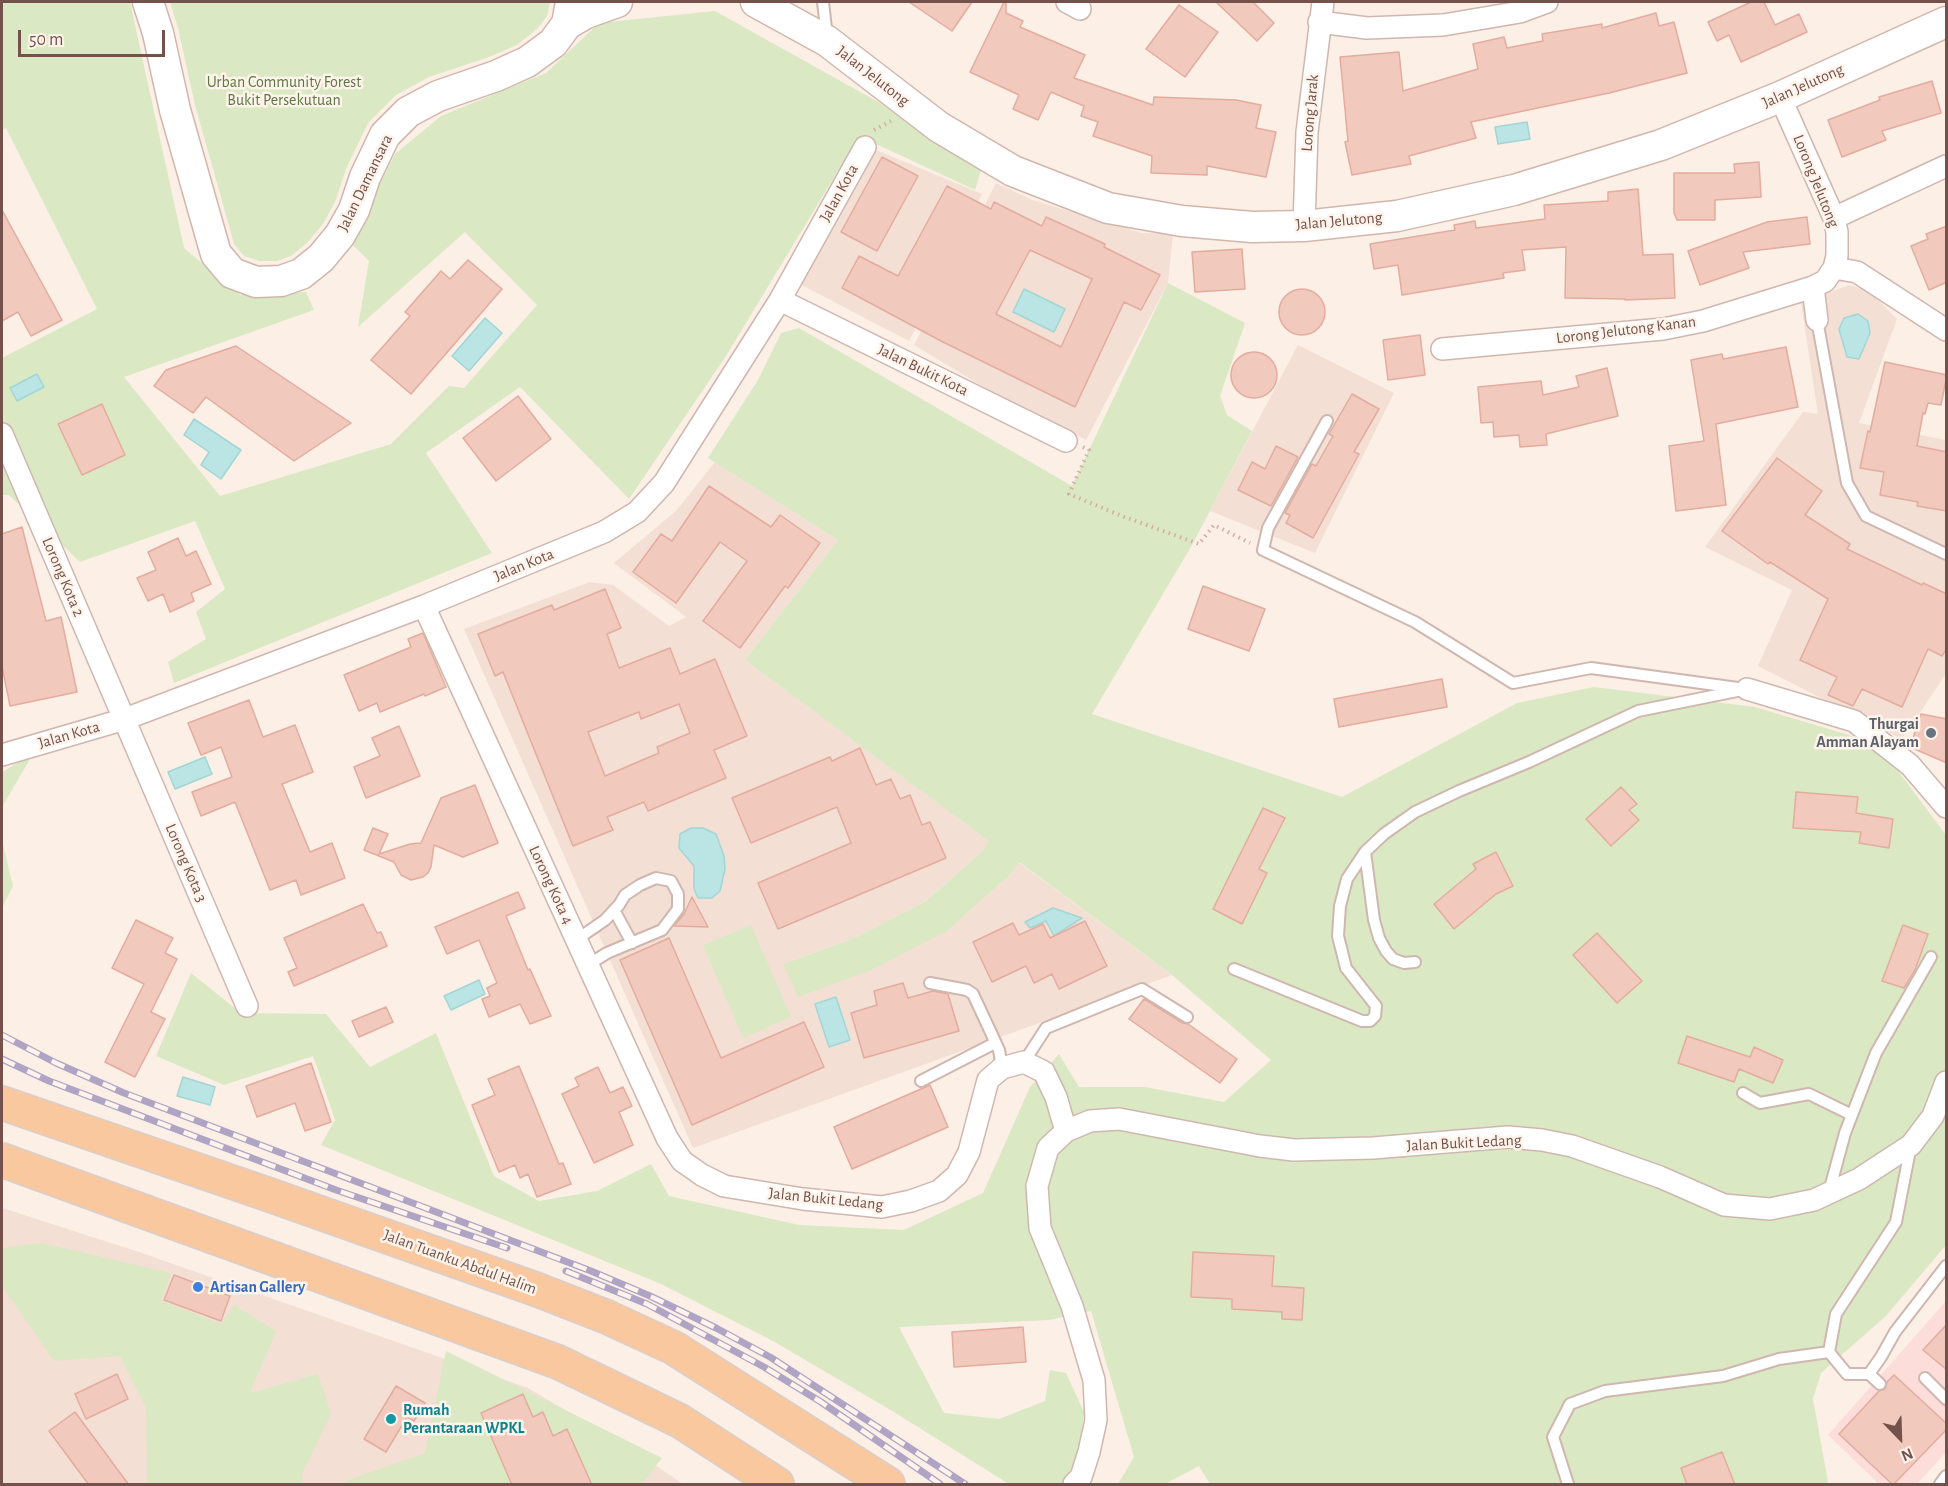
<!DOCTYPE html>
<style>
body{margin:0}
#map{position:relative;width:1948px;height:1486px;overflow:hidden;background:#fcefe5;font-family:"Alegreya Sans",sans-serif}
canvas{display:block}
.frame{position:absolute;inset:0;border:3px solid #74524b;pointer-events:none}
.north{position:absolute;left:1870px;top:1408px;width:60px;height:60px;-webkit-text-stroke:4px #fff4eb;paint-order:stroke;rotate:157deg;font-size:16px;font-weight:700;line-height:24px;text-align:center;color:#74524b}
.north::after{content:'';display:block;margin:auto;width:21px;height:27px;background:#74524b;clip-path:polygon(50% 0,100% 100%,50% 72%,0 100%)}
.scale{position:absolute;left:18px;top:30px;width:147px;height:27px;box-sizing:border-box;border:3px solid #74524b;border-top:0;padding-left:8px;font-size:18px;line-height:21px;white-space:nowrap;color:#74524b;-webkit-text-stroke:4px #fff4eb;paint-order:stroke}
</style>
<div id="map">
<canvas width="1948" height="1486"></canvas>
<div class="frame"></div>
<div class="north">N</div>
<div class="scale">50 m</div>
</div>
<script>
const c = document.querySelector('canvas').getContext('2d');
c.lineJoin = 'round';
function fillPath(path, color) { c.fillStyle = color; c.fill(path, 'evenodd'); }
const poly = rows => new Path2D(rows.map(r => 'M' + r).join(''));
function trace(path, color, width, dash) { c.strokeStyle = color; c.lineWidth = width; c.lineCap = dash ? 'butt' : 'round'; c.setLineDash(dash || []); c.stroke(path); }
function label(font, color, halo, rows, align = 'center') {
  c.font = font + ' "Alegreya Sans",sans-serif'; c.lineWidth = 5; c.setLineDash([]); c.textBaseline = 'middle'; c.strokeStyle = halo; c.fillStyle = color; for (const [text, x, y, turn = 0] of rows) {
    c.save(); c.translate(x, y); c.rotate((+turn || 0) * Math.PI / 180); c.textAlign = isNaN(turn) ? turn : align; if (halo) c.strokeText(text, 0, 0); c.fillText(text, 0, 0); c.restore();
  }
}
const residential = poly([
 [874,149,982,194,909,341,796,282],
 [996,183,1032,200,1142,233,1173,234,1168,283,1086,440,1007,401,914,345],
 [1849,285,1869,291,1897,319,1859,423,1946,440,1946,674,1902,739,1758,666,1792,590,1705,547,1803,412,1818,414,1801,303],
 [1298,345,1394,393,1315,553,1210,511],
 [715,462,838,540,745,660,990,841,983,851,926,901,857,937,783,964,947,931,1010,875,1018,862,1172,975,693,1148,464,629,590,582,613,585,669,626,686,617,614,563,676,511],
 [2,1208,136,1251,528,1388,630,1448,683,1484,2,1484]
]);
const commercial = poly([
 [1946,1301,1946,1452,1917,1484,1879,1484,1828,1435]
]);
const green = poly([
 [2,2,130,2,184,248,240,295,306,292,314,310,124,377,220,496,391,444,449,386,464,388,537,305,465,232,358,327,369,261,350,242,395,154,441,116,546,73,599,23,715,11,880,103,981,170,975,190,859,136,726,356,629,499,520,387,426,453,492,553,174,683,168,662,206,639,196,612,225,589,195,521,80,562,9,495,2,495,2,358,97,309,6,128,2,130],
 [170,2,550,2,547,16,538,28,517,45,489,57,429,77,396,95,368,123,346,169,335,202,323,224,307,243,291,256,277,261,259,261,244,256,234,244,195,105,178,28],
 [1168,283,1245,323,1220,396,1227,415,1252,431,1192,545,1092,714,1342,797,1517,703,1594,687,1755,707,1849,735,1893,764,1946,835,1946,1245,1886,1316,1821,1373,1813,1399,1828,1482,1825,1484,1210,1484,1199,1466,1165,1484,1118,1484,1134,1457,1091,1311,1049,1320,899,1327,944,1413,999,1419,1045,1401,1050,1370,1066,1373,1084,1412,1079,1458,1061,1484,1009,1484,894,1412,773,1341,661,1284,321,1145,335,1120,313,1056,224,1085,156,1056,191,973,241,1013,326,1014,370,1067,436,1033,494,1176,539,1201,597,1191,651,1164,669,1196,799,1225,904,1230,983,1193,1030,1087,1059,1054,1079,1087,1145,1087,1224,1102,1271,1060,1172,975,1019,862,1010,875,947,931,871,970,798,997,783,964,857,937,926,901,983,851,989,841,745,660,838,540,708,458,758,380,781,333,799,328,1072,486],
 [33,754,2,807,2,772],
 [2,840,13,886,2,908],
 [751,925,791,1017,743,1038,703,945],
 [42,1243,171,1273,161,1301,222,1324,234,1305,276,1331,250,1393,318,1374,331,1414,302,1474,303,1484,147,1484,146,1408,120,1356,54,1361,2,1286,2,1248],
 [446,1351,662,1458,642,1484,349,1484,343,1482,425,1453]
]);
const water = poly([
 [1527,122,1530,139,1498,144,1495,127,1527,122],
 [1024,289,1065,309,1054,332,1013,312,1024,289],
 [1858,314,1868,321,1870,333,1859,359,1847,357,1839,329,1844,318,1858,314],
 [485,318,502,333,469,371,452,356,485,318],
 [37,374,44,387,17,401,10,388,37,374],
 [194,419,241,450,221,479,201,465,209,452,184,435,194,419],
 [205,757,212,774,175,789,168,772,205,757],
 [691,828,703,828,716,834,724,856,725,869,720,891,712,898,698,898,694,889,694,866,679,848,680,834,691,828],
 [1053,908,1082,918,1054,936,1046,921,1030,928,1025,922,1053,908],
 [479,980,485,994,451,1010,444,996,479,980],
 [836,997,850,1040,829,1047,815,1004,836,997],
 [183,1077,215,1087,210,1105,177,1096,183,1077]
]);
const building = poly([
 [909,2,972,2,952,31,909,2],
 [1004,2,1006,2,1006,13,1023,21,1020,27,1085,55,1074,78,1153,105,1154,97,1236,100,1261,105,1256,128,1276,132,1266,177,1207,166,1207,175,1151,173,1152,156,1093,136,1098,122,1081,116,1084,106,1051,92,1038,120,1013,109,1019,95,970,72,1004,2],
 [1216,2,1253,2,1274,23,1257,41,1216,2],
 [1751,2,1764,2,1775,25,1799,14,1807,32,1741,62,1729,35,1717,41,1708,22,1751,2],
 [1179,5,1218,32,1185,77,1146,49,1179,5],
 [1656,13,1659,26,1674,22,1687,73,1609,93,1471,122,1476,138,1409,156,1411,164,1352,175,1345,142,1348,141,1340,57,1399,52,1403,91,1478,69,1473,44,1504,37,1507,48,1543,41,1542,34,1602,24,1602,28,1656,13],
 [1932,81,1941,113,1882,131,1886,140,1842,157,1828,120,1880,100,1879,97,1932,81],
 [882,157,918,176,877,251,841,232,882,157],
 [1759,162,1761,197,1715,200,1715,220,1677,220,1674,213,1674,173,1735,173,1734,164,1759,162],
 [947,186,991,209,994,202,1042,226,1046,217,1105,244,1104,247,1160,275,1141,310,1124,302,1075,407,941,341,842,288,859,256,898,276,947,186],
 [1030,250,1092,279,1061,347,996,314,1030,250],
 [1638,189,1643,255,1673,254,1675,298,1625,300,1625,299,1565,298,1566,247,1522,250,1525,270,1503,273,1504,278,1402,295,1398,265,1374,269,1370,244,1455,230,1454,225,1475,221,1476,228,1545,219,1544,205,1608,201,1608,192,1638,189],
 [2,210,62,320,31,336,18,312,2,321,2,210],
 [1807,217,1810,244,1743,252,1749,268,1700,285,1688,251,1767,222,1807,217],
 [1947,226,1947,282,1929,290,1911,246,1928,239,1926,234,1947,226],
 [1242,249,1245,289,1195,292,1192,252,1242,249],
 [468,260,502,289,411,394,371,360,410,316,405,312,441,271,450,279,468,260],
 '1279 312a23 23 0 1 1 46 0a23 23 0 1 1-46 0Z',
 [1420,335,1425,375,1388,380,1383,340,1420,335],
 [236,346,351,423,294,461,206,397,193,413,154,386,166,370,236,346],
 [1786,347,1798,407,1716,424,1726,505,1676,511,1669,446,1704,441,1691,360,1722,354,1723,359,1786,347],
 '1231 375a23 23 0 1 1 46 0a23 23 0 1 1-46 0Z',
 [1885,362,1947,375,1941,405,1928,403,1925,414,1923,413,1917,446,1947,452,1947,511,1917,506,1918,502,1880,495,1884,472,1860,468,1868,431,1870,432,1885,362],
 [1607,368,1618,416,1546,434,1547,445,1520,447,1519,435,1494,437,1493,422,1481,423,1478,387,1541,381,1543,395,1579,387,1576,376,1607,368],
 [1352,394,1379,409,1354,452,1359,454,1313,538,1286,523,1290,515,1285,513,1312,464,1316,466,1333,436,1329,434,1352,394],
 [518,396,551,439,496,481,463,438,518,396],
 [102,404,125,455,82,475,58,424,102,404],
 [1276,446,1298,457,1271,506,1238,490,1252,462,1265,469,1276,446],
 [1777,458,1822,491,1805,515,1850,544,1847,549,1922,585,1923,583,1947,594,1947,648,1942,656,1928,649,1902,707,1862,689,1853,706,1828,695,1837,677,1800,660,1828,599,1770,562,1768,564,1722,531,1777,458],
 [709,486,771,527,780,515,820,543,788,588,785,586,740,648,703,621,747,561,720,542,676,603,633,572,661,534,672,541,709,486],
 [22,527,46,621,61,617,77,692,10,706,2,666,2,534,22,527],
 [178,538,186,556,196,551,211,584,191,593,194,601,170,612,163,594,148,601,137,578,156,570,148,552,178,538],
 [1203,586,1265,609,1249,651,1188,629,1203,586],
 [605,589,621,628,607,634,619,668,670,648,680,674,715,659,747,736,714,750,726,778,648,811,644,802,607,817,613,830,573,846,503,672,495,676,478,634,552,605,554,610,605,589],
 [679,704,690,733,657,747,659,753,605,776,588,732,639,712,641,719,679,704],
 [423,633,446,687,425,696,424,694,380,712,377,703,359,711,344,675,411,647,408,639,423,633],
 [1442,679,1447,707,1339,727,1334,699,1442,679],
 [249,700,263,737,295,725,313,772,282,784,310,852,332,843,345,878,301,895,296,880,270,890,235,802,201,816,192,792,232,777,221,747,201,755,188,723,249,700],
 [1921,714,1947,719,1947,763,1910,747,1921,714],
 [399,726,420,776,366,798,354,767,380,756,372,738,399,726],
 [860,748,876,785,891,779,900,799,910,795,922,825,930,822,946,858,778,929,758,883,851,843,837,807,751,843,732,798,830,757,832,761,860,748],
 [475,785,498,843,463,857,434,845,431,867,428,873,423,877,411,880,401,875,394,862,364,850,373,828,388,834,379,854,410,844,421,843,441,798,475,785],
 [1621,787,1637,804,1629,810,1639,820,1611,846,1586,819,1621,787],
 [1796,792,1858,797,1856,813,1893,819,1889,848,1859,843,1861,832,1793,828,1796,792],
 [1263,808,1285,818,1259,869,1267,873,1242,924,1213,909,1263,808],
 [1496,852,1513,886,1496,894,1454,929,1434,904,1476,869,1473,864,1496,852],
 [518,892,525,908,506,916,528,970,530,969,551,1016,530,1024,520,1004,489,1017,482,999,490,996,487,988,497,983,479,940,447,954,435,927,518,892],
 [692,897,708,927,674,926,684,914,692,897],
 [363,904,377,933,381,932,387,946,294,986,288,972,297,968,284,938,363,904],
 [136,920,173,938,165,953,177,959,151,1012,165,1019,135,1077,105,1062,144,984,112,968,136,920],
 [1085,921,1107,966,1059,989,1052,974,1034,983,1026,966,992,982,973,942,1013,923,1019,935,1043,924,1050,938,1085,921],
 [1903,925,1928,934,1915,970,1904,988,1882,981,1903,925],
 [1597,933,1642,981,1617,1003,1573,955,1597,933],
 [669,938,721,1058,804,1022,824,1067,692,1125,620,960,669,938],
 [903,983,908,998,933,991,948,994,959,1031,864,1058,851,1013,877,1005,874,991,903,983],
 [1144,999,1183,1023,1188,1024,1237,1059,1220,1083,1129,1019,1144,999],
 [386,1007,393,1022,359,1037,352,1021,386,1007],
 [1687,1036,1750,1057,1754,1047,1783,1060,1773,1083,1739,1069,1734,1082,1678,1063,1687,1036],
 [311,1063,331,1122,305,1131,295,1103,257,1117,246,1086,311,1063],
 [519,1066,559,1164,563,1163,571,1184,537,1197,528,1174,520,1178,515,1165,499,1172,472,1105,495,1095,488,1079,519,1066],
 [598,1067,610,1093,623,1087,632,1106,619,1112,633,1145,594,1163,562,1094,579,1086,575,1078,598,1067],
 [930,1085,948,1127,852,1169,834,1127,930,1085],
 [1193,1252,1274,1256,1272,1286,1304,1288,1302,1320,1282,1319,1282,1312,1232,1309,1232,1299,1191,1297,1193,1252],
 [174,1275,230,1296,221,1321,164,1300,174,1275],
 [1947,1324,1947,1370,1923,1350,1947,1324],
 [1023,1327,1026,1362,954,1367,952,1332,1023,1327],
 [117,1374,128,1399,86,1419,75,1394,117,1374],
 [1894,1375,1947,1424,1947,1429,1893,1485,1839,1434,1879,1391,1885,1389,1887,1382,1894,1375],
 [396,1386,425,1403,414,1421,407,1417,386,1452,364,1439,396,1386],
 [523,1394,533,1417,543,1412,553,1436,567,1429,592,1485,512,1485,481,1413,523,1394],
 [75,1412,129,1485,89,1485,49,1431,75,1412],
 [1722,1452,1735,1485,1687,1485,1681,1468,1722,1452]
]);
const path = poly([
 [874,130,891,121],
 [1083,447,1089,450,1069,494,1122,516,1199,544,1214,525,1250,543]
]);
const lane = poly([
 [823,2,827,37],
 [1817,320,1847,483,1866,516,1946,554],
 [1327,421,1268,528,1263,550,1415,622,1513,683,1591,668,1738,688],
 [1365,852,1374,920,1379,938,1386,951,1393,959,1404,963,1415,962],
 [614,910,632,943],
 [576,940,605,920,619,905,625,895,640,885,656,878,671,881,678,894,678,909,662,930,607,953,588,965],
 [1234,969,1362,1021,1370,1021,1375,1016,1376,1006,1346,968,1338,936,1340,906,1347,879,1365,852,1384,834,1415,812,1459,791,1529,762,1638,711,1747,689],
 [930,983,967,990,973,994,999,1050,1002,1068],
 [1024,1062,1046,1028,1142,989,1187,1017],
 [921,1081,995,1043],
 [1743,1093,1760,1103,1809,1094,1852,1115],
 [1829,1192,1845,1133,1876,1053,1931,957],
 [1829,1352,1836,1314,1896,1222,1911,1145],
 [1869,1374,1880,1384],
 [1925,1378,1946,1399],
 [1568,1484,1553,1437,1570,1404,1605,1391,1723,1376,1779,1359,1829,1352,1847,1374,1869,1374,1881,1357,1895,1332,1946,1266],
 [1940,1484,1946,1476]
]);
const street = poly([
 [1067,2,1080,9],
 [1319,22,1367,28,1443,25,1520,12,1547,2],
 [1834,218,1946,166],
 [1304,226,1307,132,1323,2],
 [1834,268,1857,272,1946,330],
 [1813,287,1817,320],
 [780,300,1066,441],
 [1442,349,1663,329,1703,321,1813,287,1825,281,1834,268,1837,256,1837,232,1834,218,1780,97],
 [2,434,247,1006],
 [424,606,667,1138,682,1161,702,1175,724,1186,803,1199,882,1207,911,1201,939,1191,957,1175,969,1152,988,1080,1002,1068,1024,1062,1044,1072,1056,1097,1066,1131],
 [1747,689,1854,721,1910,765,1946,807],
 [2,755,125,719,424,606,604,532,637,512,664,483,780,300,865,147],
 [1074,1484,1081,1477,1089,1452,1096,1420,1094,1380,1072,1306,1040,1228,1037,1186,1048,1148,1066,1131,1090,1121,1119,1119,1260,1146,1294,1150,1373,1148,1508,1137,1542,1140,1572,1146,1660,1177,1724,1205,1770,1209,1814,1200,1859,1179,1911,1145,1933,1116,1946,1082]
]);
const secondary = poly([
 [148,2,158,33,175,110,216,254,232,273,256,282,281,281,301,274,321,258,340,235,354,210,365,177,385,135,408,112,438,96,496,76,527,62,553,43,567,24,571,2],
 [756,2,827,41,939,127,1013,171,1108,208,1182,221,1252,227,1304,226,1397,216,1514,190,1661,145,1780,97,1946,22],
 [567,24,586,13,617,2]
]);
const primary = poly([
 [2,1103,264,1193,538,1290,607,1317,674,1348,888,1484],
 [2,1160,558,1362,680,1421,777,1484]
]);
const rail = poly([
 [2,1035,56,1063,124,1093,591,1271,650,1296,716,1328,770,1357,965,1484],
 [2,1059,49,1081,336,1190,507,1248],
 [566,1271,647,1304,764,1367,821,1402,940,1484]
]);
const markers = [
 [1931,733,6,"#6b7280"],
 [198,1287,6,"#3f7fe0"],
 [391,1419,6,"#0f9aa8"]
];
const streetNames = [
 ["Jalan Jelutong",873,76,38],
 ["Jalan Jelutong",1803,86,-24],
 ["Lorong Jarak",1310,113,-85],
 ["Lorong Jelutong",1816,181,68],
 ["Jalan Damansara",365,183,-64],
 ["Jalan Kota",839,193,-61],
 ["Jalan Jelutong",1339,221,-5],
 ["Lorong Jelutong Kanan",1626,330,-7],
 ["Jalan Bukit Kota",923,370,26],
 ["Jalan Kota",524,565,-22],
 ["Lorong Kota 2",63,577,67],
 ["Jalan Kota",69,735,-16],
 ["Lorong Kota 3",186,863,67],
 ["Lorong Kota 4",551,885,65],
 ["Jalan Bukit Ledang",1464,1143,-3],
 ["Jalan Bukit Ledang",826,1199,6],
 ["Jalan Tuanku Abdul Halim",460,1262,20]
];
const parkNames = [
 ["Urban Community Forest",284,82],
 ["Bukit Persekutuan",284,100]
];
const worshipNames = [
 ["Thurgai",1919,724],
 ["Amman Alayam",1919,742]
];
const shopNames = [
 ["Artisan Gallery",210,1287]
];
const cultureNames = [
 ["Rumah",403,1410],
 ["Perantaraan WPKL",403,1428]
];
fillPath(residential, '#f3dfd4');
fillPath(commercial, '#fcddd9');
fillPath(green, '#dae9c4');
fillPath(water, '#bae5e4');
trace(water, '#a1d6d5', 1.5);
fillPath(building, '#f1c9bd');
trace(building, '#e3ac9e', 1.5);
trace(lane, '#cfb7af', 14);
trace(street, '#cfb7af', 24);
trace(secondary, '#d2b6ac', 33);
trace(primary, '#d8cfcd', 36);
trace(path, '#d5aca1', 4, [1.5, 4.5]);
trace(lane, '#fff', 10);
trace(street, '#fff', 21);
trace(secondary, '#fff', 30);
trace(primary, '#f9c89f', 33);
trace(rail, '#b0a4c5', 7);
trace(rail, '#fff4eb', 4.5, [14]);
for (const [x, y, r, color] of markers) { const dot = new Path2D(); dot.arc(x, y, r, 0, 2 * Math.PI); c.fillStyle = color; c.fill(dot); trace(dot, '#fff4eb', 2); }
label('16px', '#74524b', '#fff4eb', streetNames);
label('16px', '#5d7943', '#fff4eb', parkNames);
label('bold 16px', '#5b616d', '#fff4eb', worshipNames, 'right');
label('bold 16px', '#366cbe', '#fff4eb', shopNames, 'left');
label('bold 16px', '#0d838f', '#fff4eb', cultureNames, 'left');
</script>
